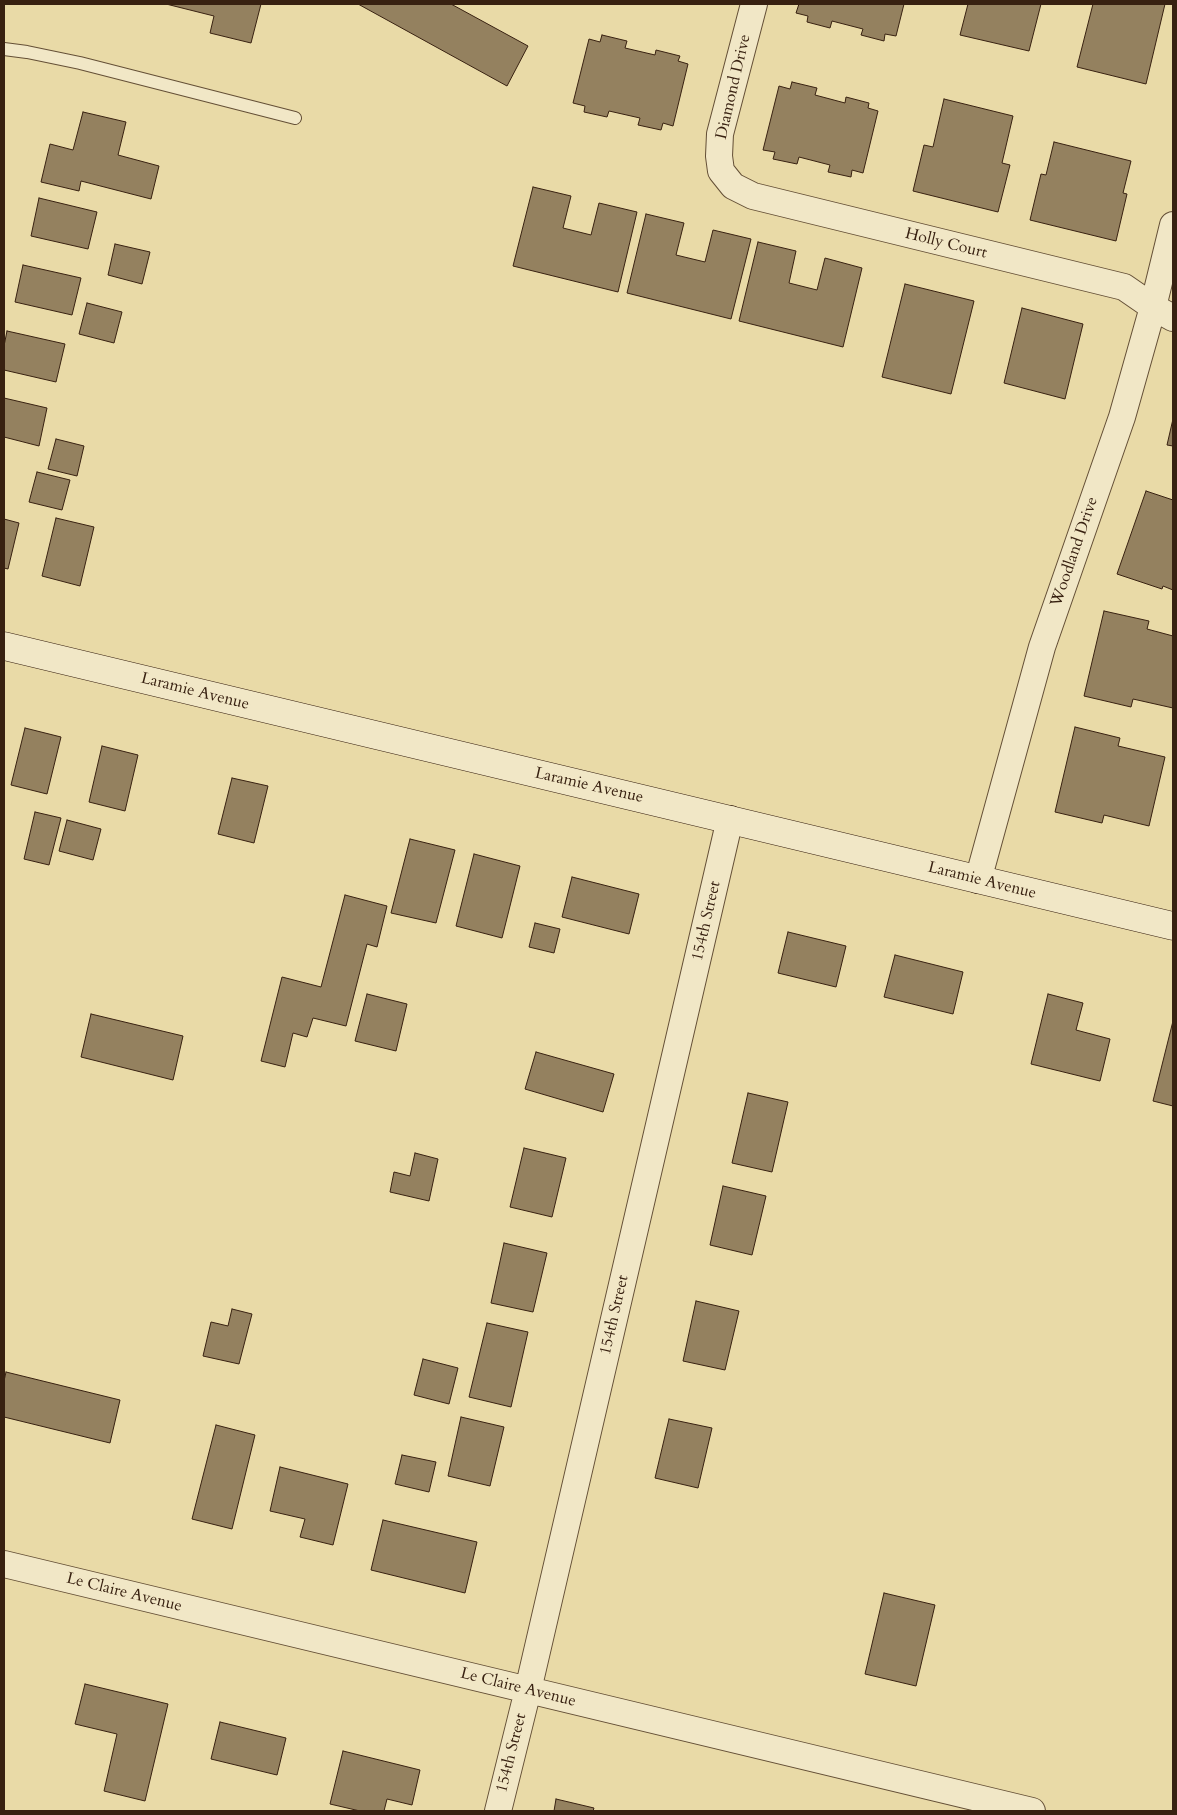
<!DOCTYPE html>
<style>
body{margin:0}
#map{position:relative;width:1177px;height:1815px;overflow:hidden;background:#e9daa7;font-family:Cardo,serif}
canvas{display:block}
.frame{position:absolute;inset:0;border:5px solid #382111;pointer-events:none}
</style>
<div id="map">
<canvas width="1177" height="1815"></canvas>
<div class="frame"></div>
</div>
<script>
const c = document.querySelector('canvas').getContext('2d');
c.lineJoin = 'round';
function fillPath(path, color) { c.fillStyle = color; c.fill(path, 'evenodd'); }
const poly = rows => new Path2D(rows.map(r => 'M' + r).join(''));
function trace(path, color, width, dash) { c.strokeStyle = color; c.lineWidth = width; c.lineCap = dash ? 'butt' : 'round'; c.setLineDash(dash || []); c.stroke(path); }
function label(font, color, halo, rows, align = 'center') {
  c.font = font + ' Cardo,serif'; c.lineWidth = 4.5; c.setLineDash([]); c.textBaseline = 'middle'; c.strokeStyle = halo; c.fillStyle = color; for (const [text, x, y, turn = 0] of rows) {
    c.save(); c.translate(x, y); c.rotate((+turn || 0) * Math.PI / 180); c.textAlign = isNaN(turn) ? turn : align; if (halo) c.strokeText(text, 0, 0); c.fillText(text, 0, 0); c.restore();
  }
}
const building = poly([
 [166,4,261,4,251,43,210,33,214,16,166,4],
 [358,4,451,4,528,46,507,86,358,4],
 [799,4,904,4,896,36,885,34,884,41,861,35,863,29,832,21,830,28,807,22,808,16,796,13,799,4],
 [968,4,1041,4,1029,51,960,35,968,4],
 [1093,4,1165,4,1146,84,1077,67,1093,4],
 [602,35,627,41,625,48,655,55,656,50,680,56,678,61,688,64,673,126,663,123,661,130,638,125,640,118,609,111,607,117,584,112,585,106,573,103,589,39,600,42,602,35],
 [792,82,817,88,815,95,845,103,846,97,869,103,868,108,878,111,863,173,852,170,851,177,828,172,830,165,799,157,797,164,773,159,775,152,763,150,779,86,790,89,792,82],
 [944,99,1013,116,1002,163,1010,165,998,212,913,191,924,145,933,147,944,99],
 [83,112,126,122,118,155,159,166,151,199,81,181,79,191,41,182,50,144,73,150,83,112],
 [1054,142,1131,161,1123,193,1127,194,1116,241,1030,220,1041,174,1046,175,1054,142],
 [533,187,571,196,563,228,591,235,599,203,637,212,618,292,513,266,533,187],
 [39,198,97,212,88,249,31,236,39,198],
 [646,214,684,223,676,255,705,262,713,230,751,239,731,319,627,293,646,214],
 [758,242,796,251,789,283,817,290,825,258,862,268,843,347,739,321,758,242],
 [115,244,150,252,142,284,108,275,115,244],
 [23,265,81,278,72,315,15,302,23,265],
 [905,284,974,301,951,394,882,377,905,284],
 [87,303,122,312,114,343,79,334,87,303],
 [1022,308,1083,324,1065,399,1004,383,1022,308],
 [7,331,65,344,56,382,4,370,4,346,7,331],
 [4,398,47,408,39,446,4,437,4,398],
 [1173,419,1173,446,1167,445,1173,419],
 [56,439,84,446,77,476,48,469,56,439],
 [37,472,70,480,62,510,29,502,37,472],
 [1146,491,1173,500,1173,590,1163,586,1162,589,1117,574,1146,491],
 [56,518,94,527,80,586,42,576,56,518],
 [4,519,19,523,8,569,4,568,4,519],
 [1104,611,1149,621,1147,629,1173,636,1173,708,1133,699,1131,707,1084,696,1104,611],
 [1075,727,1120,738,1118,746,1165,757,1149,826,1104,815,1102,823,1055,812,1075,727],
 [25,728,61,737,47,794,11,785,25,728],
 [102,746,138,755,125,811,89,802,102,746],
 [232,778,268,786,254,843,218,834,232,778],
 [35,812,61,818,49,865,24,859,35,812],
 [67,820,101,829,93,860,59,851,67,820],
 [410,839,455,850,436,923,391,913,410,839],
 [474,854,520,866,502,938,456,926,474,854],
 [572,877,639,894,629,934,562,917,572,877],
 [345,895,387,906,377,947,367,944,346,1026,313,1018,307,1037,293,1033,285,1067,261,1061,282,977,321,987,345,895],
 [535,923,560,929,554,953,529,947,535,923],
 [788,932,846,946,836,987,778,973,788,932],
 [895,955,963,972,953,1014,884,997,895,955],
 [367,994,407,1004,396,1051,355,1041,367,994],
 [1048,994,1083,1003,1076,1030,1110,1039,1100,1081,1031,1064,1048,994],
 [91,1014,183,1036,173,1080,81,1057,91,1014],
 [1173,1021,1173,1106,1153,1101,1173,1021],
 [536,1052,614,1074,603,1112,525,1089,536,1052],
 [748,1093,788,1102,772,1172,732,1163,748,1093],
 [524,1148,566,1158,552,1217,510,1207,524,1148],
 [415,1153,438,1159,429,1201,390,1192,394,1172,410,1176,415,1153],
 [723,1186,766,1196,752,1255,710,1245,723,1186],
 [504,1243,547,1253,533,1312,491,1303,504,1243],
 [696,1301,739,1311,725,1370,683,1361,696,1301],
 [232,1309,252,1314,239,1364,203,1356,211,1322,228,1326,232,1309],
 [487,1323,528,1332,511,1407,469,1397,487,1323],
 [423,1359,458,1368,449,1404,414,1395,423,1359],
 [6,1372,120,1400,110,1443,4,1417,4,1381,6,1372],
 [461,1417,504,1427,490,1486,448,1476,461,1417],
 [669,1419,712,1428,698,1488,655,1478,669,1419],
 [216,1425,255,1435,232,1529,192,1519,216,1425],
 [402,1455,436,1462,429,1492,395,1484,402,1455],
 [280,1467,348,1484,333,1545,300,1537,305,1519,270,1511,280,1467],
 [383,1520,477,1542,465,1593,371,1570,383,1520],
 [884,1593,935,1605,916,1686,865,1674,884,1593],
 [85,1684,168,1704,145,1801,104,1791,117,1734,75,1724,85,1684],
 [220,1722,286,1738,277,1775,211,1759,220,1722],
 [343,1751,420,1770,412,1805,387,1799,384,1811,360,1811,330,1804,343,1751],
 [556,1799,594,1808,593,1811,554,1811,556,1799]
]);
const lane = poly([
 [4,49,27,52,80,63,295,118]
]);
const street = poly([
 [754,4,720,134,719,156,721,171,733,186,753,196,1124,287,1153,307,1173,318],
 [978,880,1042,647,1122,417,1153,307,1173,225],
 [4,1564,1032,1811],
 [498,1811,528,1690,730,819]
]);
const secondary = poly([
 [4,646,1173,926]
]);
const streetNames = [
 ["Diamond Drive",734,87,-77],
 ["Holly Court",946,244,14],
 ["Woodland Drive",1075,552,-71],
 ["Laramie Avenue",195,692,14],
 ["Laramie Avenue",589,786,13],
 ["Laramie Avenue",982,881,14],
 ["154th Street",707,921,-77],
 ["154th Street",615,1315,-77],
 ["Le Claire Avenue",124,1593,14],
 ["Le Claire Avenue",518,1688,14],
 ["154th Street",512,1753,-76]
];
fillPath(building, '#94815f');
trace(building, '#382111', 1);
trace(lane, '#644f36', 14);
trace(street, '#644f36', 28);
trace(secondary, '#382111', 29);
trace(lane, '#f1e7c6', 12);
trace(street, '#f1e7c6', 26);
trace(secondary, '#f1e7c6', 28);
label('16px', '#382111', '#f1e7c6', streetNames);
</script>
